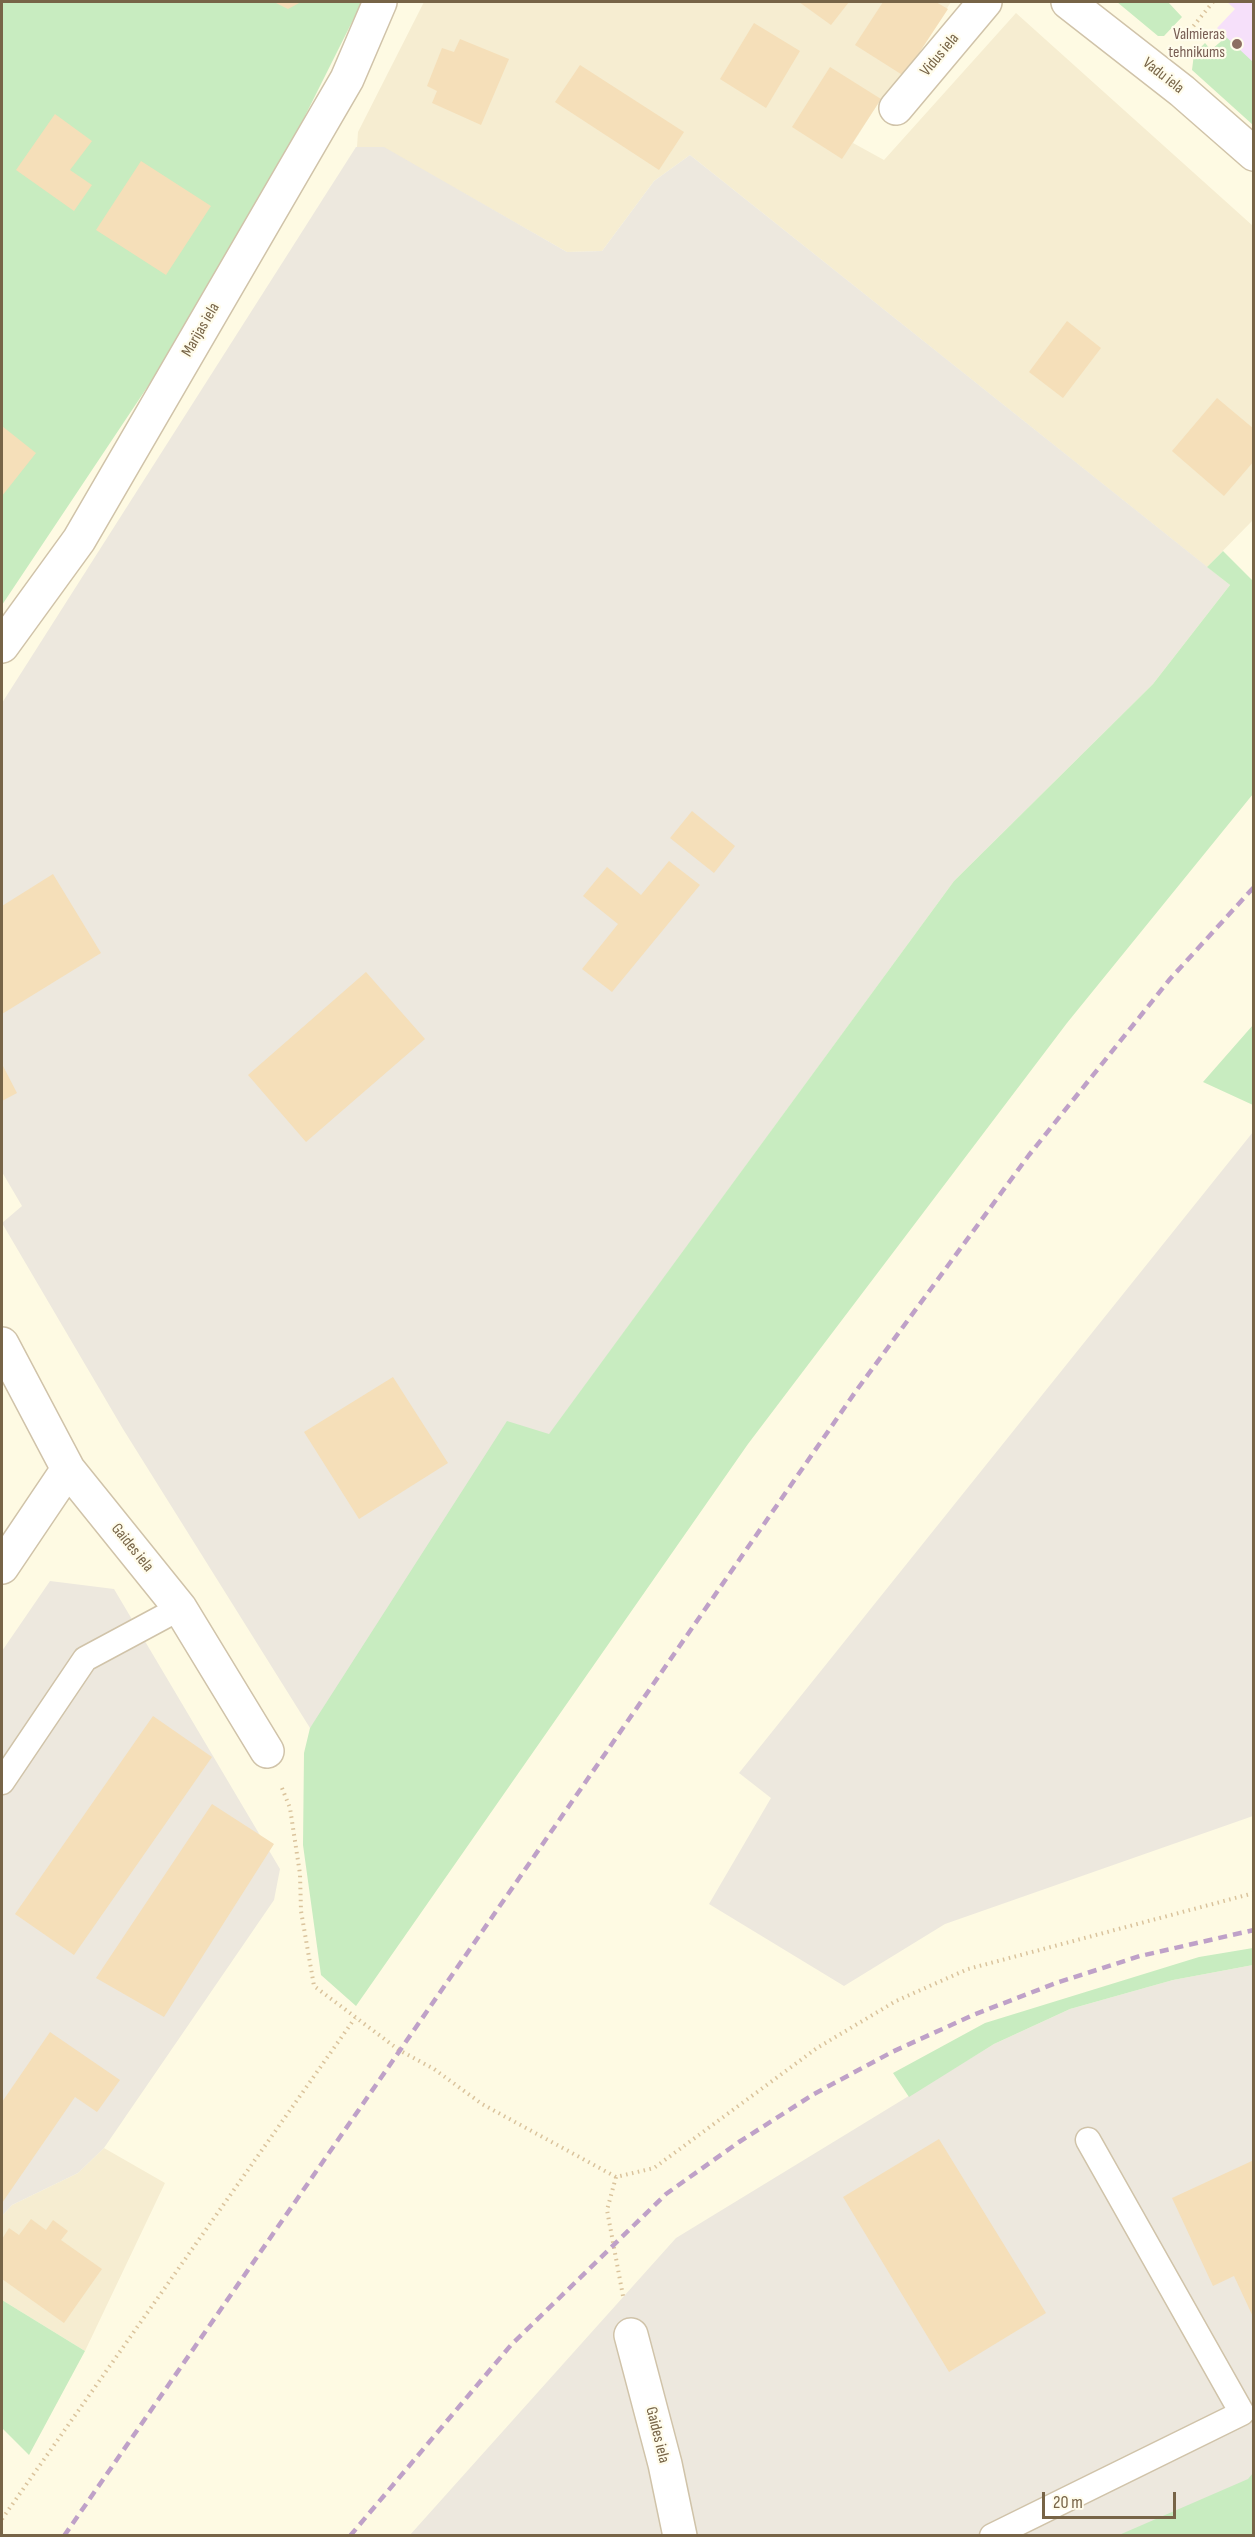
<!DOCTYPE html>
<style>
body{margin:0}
#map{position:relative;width:1255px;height:2537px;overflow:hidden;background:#fefae3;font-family:"Sofia Sans Condensed",sans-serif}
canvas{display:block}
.frame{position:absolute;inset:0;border:3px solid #776447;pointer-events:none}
.scale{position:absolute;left:1042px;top:2492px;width:134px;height:27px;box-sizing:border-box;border:3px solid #776447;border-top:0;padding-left:8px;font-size:18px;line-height:21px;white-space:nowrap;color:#776447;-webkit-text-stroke:4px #fffceb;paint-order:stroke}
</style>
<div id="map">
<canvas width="1255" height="2537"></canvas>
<div class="frame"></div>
<div class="scale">20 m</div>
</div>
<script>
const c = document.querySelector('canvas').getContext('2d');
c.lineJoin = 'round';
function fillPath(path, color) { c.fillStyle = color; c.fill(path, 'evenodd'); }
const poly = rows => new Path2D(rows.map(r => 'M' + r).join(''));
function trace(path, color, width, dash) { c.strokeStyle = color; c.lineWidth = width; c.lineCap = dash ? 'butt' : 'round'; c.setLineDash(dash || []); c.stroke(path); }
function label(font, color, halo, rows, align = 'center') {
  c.font = font + ' "Sofia Sans Condensed",sans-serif'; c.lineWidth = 4.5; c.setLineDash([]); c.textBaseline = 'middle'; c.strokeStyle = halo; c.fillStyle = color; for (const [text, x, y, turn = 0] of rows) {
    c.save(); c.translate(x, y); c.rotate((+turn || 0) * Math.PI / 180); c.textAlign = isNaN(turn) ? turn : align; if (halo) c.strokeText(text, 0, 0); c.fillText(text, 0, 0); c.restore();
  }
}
const residential = poly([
 [424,2,951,2,904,76,881,99,853,143,884,160,1016,13,1253,226,1253,520,1207,567,690,155,654,181,602,251,567,252,384,148,357,147,358,132],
 [104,2148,165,2183,85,2351,2,2300,2,2216,12,2205,78,2173]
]);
const industrial = poly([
 [356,147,384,147,567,252,602,251,654,181,690,155,1230,585,1153,684,954,881,549,1435,310,1728,123,1429,2,1223,22,1206,2,1172,2,703],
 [1253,1132,1253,1816,945,1924,844,1986,709,1904,771,1798,739,1773],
 [50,1581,114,1589,280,1869,274,1900,104,2148,78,2173,12,2205,2,2216,2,1651],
 [1253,1965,1253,2535,409,2536,676,2238,994,2044,1070,2009,1173,1980]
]);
const education = poly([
 [1227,2,1253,2,1253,86,1215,51,1226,37,1217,28,1235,9]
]);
const green = poly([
 [2,2,362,2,275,176,174,347,2,605],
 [1117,2,1168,2,1182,17,1164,36,1158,36],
 [1226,37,1253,62,1253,125,1192,70,1194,54,1205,43,1211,50],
 [1223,551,1253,581,1253,794,1067,1023,748,1444,356,2006,321,1975,303,1845,304,1753,310,1728,507,1421,549,1434,954,881,1153,684,1230,585,1207,567],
 [1253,1025,1253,1105,1203,1082],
 [1253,1948,1253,1965,1173,1980,1070,2009,994,2044,909,2097,893,2073,985,2023,1199,1957],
 [2,2300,85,2351,29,2455,2,2428],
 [1253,2473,1253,2535,1119,2535,1248,2479]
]);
const building = poly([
 [274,2,301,2,288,9],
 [799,2,849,2,831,25],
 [883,2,936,2,948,9,904,76,855,45],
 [754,23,800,51,766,108,720,79],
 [460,39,509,59,481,125,432,103,437,91,427,86,442,48,454,52],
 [580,65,684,132,659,170,555,102],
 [830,67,881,99,842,159,792,127],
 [55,114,92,141,70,170,92,185,74,211,16,170],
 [141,161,211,206,166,275,96,230],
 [1067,321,1101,348,1063,398,1029,372],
 [1217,398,1254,429,1254,461,1224,496,1172,451],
 [2,426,36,453,2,496],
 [692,811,735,846,714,873,670,838],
 [669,861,700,885,612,992,582,969,618,924,583,896,607,867,641,895],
 [53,874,101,953,2,1014,2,906],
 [366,972,425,1039,306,1142,248,1075],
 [2,1064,17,1093,2,1101],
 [393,1377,448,1463,359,1519,304,1432],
 [153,1716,212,1757,74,1955,15,1914],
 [212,1804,274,1844,164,2017,96,1978],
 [50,2032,120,2080,97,2112,75,2097,2,2203,2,2102],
 [939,2139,1046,2313,949,2372,843,2197],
 [1254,2160,1254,2319,1234,2276,1213,2286,1172,2198],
 [31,2219,46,2230,53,2220,68,2231,61,2240,102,2269,64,2323,2,2279,2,2239,9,2228,19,2235]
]);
const path = poly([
 [1182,40,1213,2],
 [282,1788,290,1808,300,1874,301,1911,314,1986,399,2050,434,2069,482,2104,616,2177,654,2168,817,2048,896,2001,968,1969,1254,1893],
 [616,2177,607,2210,623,2296],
 [2,2519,355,2018]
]);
const service = poly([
 [2,1782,85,1659,180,1608],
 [992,2536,1242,2413,1088,2140]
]);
const minor = poly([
 [1068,2,1182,91,1254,154],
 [896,108,985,2],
 [2,1344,68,1469,180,1608,267,1751],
 [2,1567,68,1469],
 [631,2335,665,2464,680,2536]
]);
const tertiary = poly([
 [2,646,79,540,347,79,380,2]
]);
const rail = poly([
 [64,2536,856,1391,1029,1155,1170,979,1254,887],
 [350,2536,511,2345,666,2194,739,2142,814,2094,892,2052,973,2015,1056,1983,1140,1956,1254,1930]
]);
const markers = [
 [1237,44,6,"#8d6e63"]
];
const educationNames = [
 ["Valmieras",1225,35],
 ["tehnikums",1225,53]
];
const streetNames = [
 ["Vidus iela",940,55,-50],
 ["Vadu iela",1163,76,38],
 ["Marijas iela",201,330,-60],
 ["Gaides iela",132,1548,51],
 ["Gaides iela",657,2435,76]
];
fillPath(residential, '#f6edd1');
fillPath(industrial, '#ede8de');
fillPath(education, '#f6e0fa');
fillPath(green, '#c8ecc0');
fillPath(building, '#f5dfb9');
trace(service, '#d0c3a9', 27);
trace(minor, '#d0c3a9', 36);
trace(tertiary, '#d0c3a9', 36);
trace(path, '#dac39c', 4, [1.5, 4.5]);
trace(service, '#fff', 24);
trace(minor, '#fff', 33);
trace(tertiary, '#fff', 33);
trace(rail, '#bfa1c8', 4.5, [9, 6]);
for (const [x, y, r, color] of markers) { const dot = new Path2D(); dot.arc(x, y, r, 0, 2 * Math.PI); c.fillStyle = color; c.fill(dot); trace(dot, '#fffceb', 2); }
label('16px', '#785e54', '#fffceb', educationNames, 'right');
label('16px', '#776447', '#fffceb', streetNames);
</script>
